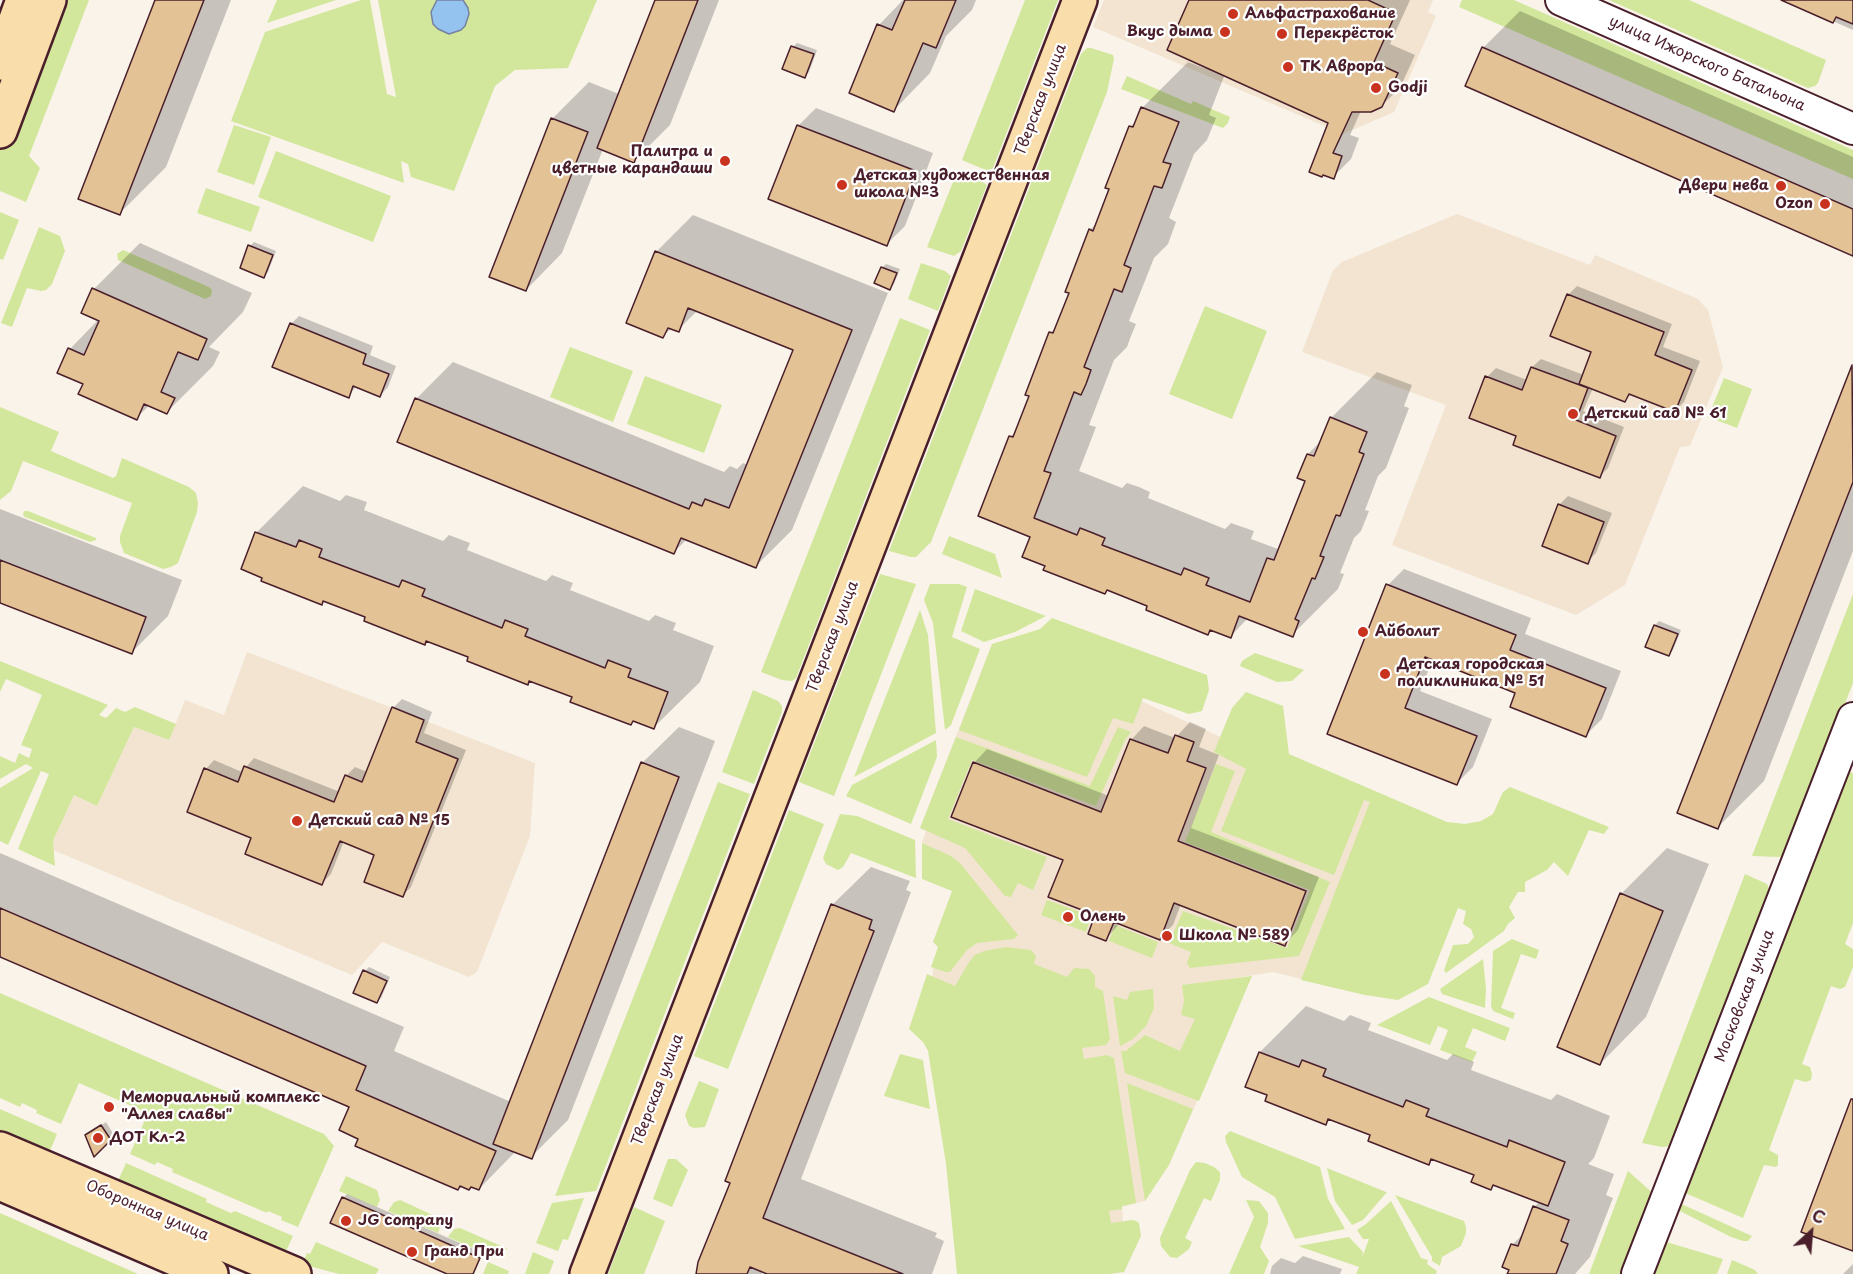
<!DOCTYPE html>
<meta charset="utf-8">
<style>
body{margin:0}
#map{position:relative;width:1853px;height:1274px;overflow:hidden;background:#f9f3ea;font-family:"Playpen Sans",sans-serif}
canvas{display:block}
.north{position:absolute;left:1781px;top:1202px;width:60px;height:60px;-webkit-text-stroke:4px #fff;paint-order:stroke;rotate:26deg;font-size:16px;font-weight:700;line-height:24px;text-align:center;color:#4a1f2b}
.north::after{content:'';display:block;margin:auto;width:21px;height:27px;background:#4a1f2b;clip-path:polygon(50% 0,100% 100%,50% 72%,0 100%)}
</style>
<div id="map">
<canvas width="1853" height="1274"></canvas>
<div class="north">С</div>
</div>
<script>
const c = document.querySelector('canvas').getContext('2d');
c.lineJoin = 'round';
function fillPath(path, color) { c.fillStyle = color; c.fill(path, 'evenodd'); }
const poly = rows => new Path2D(rows.map(r => 'M' + r).join(''));
function trace(path, color, width, dash) { c.strokeStyle = color; c.lineWidth = width; c.lineCap = dash ? 'butt' : 'round'; c.setLineDash(dash || []); c.stroke(path); }
function label(font, color, halo, rows, align = 'center') {
  c.font = font + ' "Playpen Sans",sans-serif'; c.lineWidth = 4.5; c.setLineDash([]); c.textBaseline = 'middle'; c.strokeStyle = halo; c.fillStyle = color; for (const [text, x, y, turn = 0] of rows) {
    c.save(); c.translate(x, y); c.rotate((+turn || 0) * Math.PI / 180); c.textAlign = isNaN(turn) ? turn : align; if (halo) c.strokeText(text, 0, 0); c.fillText(text, 0, 0); c.restore();
  }
}
const built = poly([
 [1104,0,1433,0,1428,12,1436,16,1394,112,1343,134,1093,27],
 [1457,214,1590,265,1595,255,1698,299,1708,310,1723,367,1690,446,1680,447,1625,585,1576,615,1392,545,1446,405,1302,352,1333,270,1342,262],
 [992,644,1132,697,1285,766,1429,827,1365,995,1273,972,1223,980,1198,1099,1169,1165,1145,1201,1122,1207,1123,1223,1075,1274,930,1018,933,967,959,905,951,857,922,843,926,831,920,828],
 [247,652,535,763,530,836,477,972,469,977,382,942,352,975,53,850,53,841,74,795,97,806,134,727,169,740,185,700,224,715]
]);
const green = poly([
 [56,0,89,0,29,156,40,168,26,202,0,191,0,145],
 [277,0,336,0,267,23],
 [361,0,370,0,387,94,396,97,378,0,597,0,568,68,515,70,495,86,454,191,411,177,408,164,401,161,404,183,231,121,265,32],
 [1025,0,1058,0,993,168,988,171,962,160],
 [1462,0,1514,0,1853,150,1853,179,1459,7],
 [1609,0,1689,0,1826,60,1818,83,1815,86,1808,88],
 [1087,48,1091,48,1113,55,1114,59,1107,92,931,542,916,557,911,557,889,551,1081,54],
 [1127,76,1191,104,1193,101,1230,117,1228,123,1223,128,1121,89],
 [234,125,271,137,254,185,217,172],
 [276,151,391,196,373,242,258,197],
 [957,172,980,180,987,185,961,251,954,256,927,247],
 [206,188,260,207,251,232,197,213],
 [0,212,19,220,3,260,0,259],
 [39,227,60,236,65,251,52,284,46,290,41,291,27,288,12,327,1,323],
 [123,250,209,287,212,290,211,296,205,299,118,260,117,254],
 [921,263,945,271,951,276,938,311,908,299],
 [1205,306,1267,331,1232,419,1169,394],
 [900,318,930,330,796,678,792,681,782,680,761,672],
 [570,347,633,371,613,422,550,397],
 [645,376,722,405,704,453,627,424],
 [1724,378,1752,389,1737,428,1708,417],
 [0,407,59,432,51,451,113,478,116,476,122,458,189,487,196,493,198,503,197,512,178,563,171,567,163,569,124,553,120,542,120,536,132,503,23,461,11,491,0,500],
 [24,511,28,511,96,538,96,540,90,542,25,517,23,515],
 [949,536,995,554,1002,578,942,554],
 [880,574,916,584,834,796,799,782],
 [930,584,959,584,967,587,952,637,980,649,951,725,945,730,933,623,924,600],
 [975,589,1046,616,1015,632,984,642,961,631],
 [1853,594,1853,683,1788,849,1784,855,1779,857,1752,856],
 [920,610,928,635,936,733,854,777],
 [1052,618,1207,675,1209,690,1202,711,1189,714,1143,698,1133,724,1113,718,1087,777,959,730,992,644,1040,629],
 [1255,653,1304,670,1292,681,1277,682,1240,666,1242,661],
 [0,661,108,705,99,715,106,718,116,708,125,712,135,707,176,724,169,740,134,727,97,806,74,795,53,841,55,866,18,849,49,774,41,771,8,845,0,841,0,788,33,768,26,764,0,779,0,756,15,763,19,753,29,758,32,749,21,745,42,695,6,679,0,692],
 [753,690,778,701,782,706,782,712,754,784,722,772],
 [1246,692,1283,706,1289,754,1447,822,1465,824,1481,821,1493,814,1503,792,1510,787,1609,827,1604,834,1589,830,1568,876,1554,862,1547,870,1525,882,1525,892,1518,892,1509,907,1515,918,1508,924,1504,931,1446,973,1444,970,1453,945,1468,944,1474,937,1471,929,1463,924,1466,911,1458,908,1428,984,1398,1000,1365,995,1301,980,1370,802,1364,800,1334,875,1221,831,1246,769,1214,752,1232,708],
 [1118,727,1131,732,1125,740,1096,806,972,760,948,819,1047,857,1033,890,1018,883,1011,897,1005,896,965,848,920,828,956,737,1090,786],
 [936,740,937,757,911,824,846,796,852,785],
 [1216,764,1235,771,1211,832,1330,882,1299,956,1190,968,1187,963,1191,952,1169,943,1183,911,1287,948,1310,890,1185,842],
 [1844,771,1853,773,1853,923,1845,944,1853,949,1853,967,1845,987,1840,989,1831,986,1802,1064,1810,1067,1812,1074,1811,1080,1806,1082,1795,1079,1769,1150,1778,1155,1778,1165,1776,1167,1764,1165,1743,1218,1683,1192],
 [718,782,750,794,596,1191,555,1196],
 [789,810,824,824,728,1069,694,1056],
 [840,814,857,816,915,840,916,878,851,853,843,867,838,870,826,864,823,858],
 [922,843,951,856,960,863,1018,935,1014,939,977,943,967,950,950,972,945,972,931,967,938,947,933,942,952,891,922,879],
 [1745,874,1767,884,1771,894,1674,1143,1669,1146,1662,1147,1642,1143],
 [1047,900,1091,916,1086,932,1041,915],
 [1115,925,1158,942,1152,958,1109,941],
 [1512,939,1539,950,1536,959,1521,954,1501,1008,1515,1013,1513,1019,1493,1011,1491,1006,1493,951],
 [1006,947,1031,950,1036,956,1034,964,1067,977,1074,968,1089,969,1095,976,1095,987,1103,991,1110,1039,1106,1045,1082,1048,1084,1059,1107,1055,1114,1058,1136,1203,1122,1206,1122,1209,1109,1211,1111,1223,1132,1220,1136,1221,1139,1223,1141,1236,1124,1272,1110,1274,957,1274,946,1164,928,1051,923,1042,909,1029,927,974,955,986,969,962,975,955,984,951],
 [1483,959,1486,989,1485,1008,1442,994,1440,989],
 [1252,976,1199,1101,1125,1073,1121,1051,1126,1051,1145,1035,1180,1051,1195,1019,1181,1015,1184,1001,1182,985],
 [1153,989,1154,1008,1146,1026,1133,1039,1120,1046,1113,996,1127,1000,1130,992],
 [0,993,324,1134,334,1146,298,1227,281,1220,282,1217,268,1211,267,1213,172,1172,173,1169,157,1162,155,1165,130,1154,148,1113,79,1083,61,1124,36,1113,37,1110,22,1103,20,1107,0,1098],
 [1429,997,1510,1028,1505,1041,1473,1028,1465,1047,1477,1052,1472,1062,1440,1050,1448,1030,1438,1026,1430,1045,1377,1025],
 [900,1054,923,1060,930,1109,884,1096],
 [699,1081,719,1089,705,1127,694,1128,689,1126,685,1115],
 [1127,1083,1193,1109,1169,1165,1145,1201],
 [0,1109,57,1134,49,1153,0,1132],
 [1230,1131,1320,1167,1328,1199,1345,1229,1295,1239,1275,1197,1242,1177,1226,1142,1225,1136],
 [668,1159,676,1159,688,1170,672,1207,653,1199],
 [1196,1162,1205,1163,1214,1167,1220,1172,1220,1180,1211,1201,1204,1198,1185,1238,1192,1242,1189,1249,1177,1258,1170,1257,1161,1246,1160,1238,1190,1170],
 [126,1163,207,1199,206,1202,231,1213,235,1211,293,1236,287,1249,283,1255,117,1183],
 [1327,1168,1386,1192,1387,1192,1363,1220,1352,1225,1335,1201],
 [1628,1171,1655,1195,1624,1274,1589,1274],
 [346,1176,377,1190,380,1200,377,1207,339,1191],
 [1395,1195,1464,1221,1466,1227,1466,1233,1461,1246,1442,1257,1440,1266,1432,1261,1432,1257],
 [584,1198,568,1240,563,1239,558,1251,536,1243,552,1203],
 [400,1200,437,1217,440,1227,438,1233,388,1211,394,1202],
 [1246,1200,1259,1201,1268,1213,1268,1223,1260,1247,1269,1261,1264,1274,1229,1274,1254,1217],
 [1391,1201,1421,1258,1428,1260,1427,1264,1437,1271,1436,1274,1356,1274,1359,1267,1298,1246,1349,1237,1363,1252,1362,1258,1369,1239,1363,1239,1357,1230,1366,1224],
 [1677,1202,1752,1236,1748,1241,1743,1241,1731,1237,1678,1210],
 [634,1207,665,1221,644,1274,608,1274],
 [0,1213,138,1274,0,1274],
 [460,1228,508,1249,486,1254,448,1237,454,1229],
 [1663,1241,1723,1259,1717,1274,1650,1274],
 [316,1242,379,1269,376,1274,339,1274,305,1265,305,1258,307,1253,310,1254],
 [533,1252,554,1261,549,1274,525,1274],
 [1732,1260,1755,1270,1758,1274,1727,1274],
 [488,1262,509,1271,508,1274,483,1274]
]);
const water = poly([
 [437,0,463,0,468,8,469,14,465,26,461,30,449,34,438,29,433,24,431,12,437,0]
]);
const shadow = poly([
 [157,0,231,0,166,167,120,213],
 [656,0,719,0,670,125,634,161,603,149,562,253,526,290,552,119,589,82,619,94],
 [903,0,976,0,972,10,946,36,930,73,894,110,879,25],
 [1191,0,1410,0,1390,44,1415,55,1400,88,1381,106,1361,111,1350,135,1359,138,1351,159,1333,177,1330,122,1225,74,1209,115,1216,118,1207,140,1194,154,1169,218,1176,222,1168,244,1154,258,1129,321,1136,324,1131,336,1127,347,1114,360,1089,425,1096,427,1079,471,1122,488,1127,483,1139,487,1150,492,1148,498,1225,529,1231,523,1254,531,1251,539,1278,549,1281,546,1307,480,1308,454,1322,440,1331,418,1377,372,1412,385,1404,406,1409,408,1386,468,1378,476,1365,510,1369,511,1361,531,1354,538,1340,573,1344,574,1338,589,1292,635,1248,618,1230,637,1211,629,1208,633,1149,605,1108,589,1105,592,1032,536,1010,437,1018,430,1050,333,1058,326,1071,292,1090,230,1098,222,1130,127,1138,119,1142,108,1188,62,1204,68,1205,66],
 [1785,0,1853,0,1853,30],
 [1520,11,1853,157,1853,254,1483,48],
 [797,43,817,50,809,72,805,76,793,47],
 [816,108,933,153,905,226,887,244,798,126],
 [693,215,888,293,792,530,756,566,687,539,674,552,416,399,453,362,724,472,730,466,737,469,743,463,748,465,795,349,698,310,678,330,672,328,663,336,656,252],
 [254,242,276,251,268,272,264,276,250,246],
 [140,243,252,293,243,312,209,347,220,352,213,366,167,412,150,405,136,418,85,383,70,349,99,319,94,289],
 [886,264,900,269,894,284,890,288,882,268],
 [1577,286,1672,324,1663,347,1700,361,1684,402,1675,411,1632,394,1625,400,1593,388,1583,411,1624,427,1608,468,1599,477,1518,435,1471,417,1487,377,1496,368,1527,380,1532,367,1541,359,1584,375,1593,352,1568,295],
 [299,316,373,346,370,355,396,366,388,387,380,396,357,386,348,396,291,324],
 [1853,382,1853,551,1764,781,1718,827,1843,392],
 [303,486,340,501,346,495,367,502,364,510,443,541,449,535,470,543,467,550,546,581,552,575,573,583,570,590,649,621,655,615,676,623,673,630,714,646,700,682,653,728,634,720,631,724,573,697,531,680,528,683,470,656,427,640,424,643,367,616,256,533],
 [1568,496,1612,513,1596,553,1587,562,1559,505],
 [0,509,182,580,168,616,131,653,0,601],
 [1404,569,1531,618,1525,634,1621,671,1602,719,1586,735,1517,692,1433,659,1420,691,1492,719,1473,767,1456,784,1329,734,1388,585],
 [1659,621,1681,630,1673,650,1669,654,1647,646,1655,625],
 [402,699,432,712,424,733,466,750,411,887,402,896,376,854,344,841,331,874,322,883,253,837,206,769,214,760,242,772,254,758,340,792,346,776,355,767,367,772,393,708],
 [1190,722,1206,729,1199,747,1219,755,1191,828,1319,877,1298,930,1285,944,1181,904,1173,925,1159,938,1120,923,1106,939,1097,914,1065,859,974,763,987,749,1109,796,1131,740,1144,726,1175,738],
 [679,727,715,741,568,1120,531,1157,516,1151,479,1189,360,1138,351,1106,0,955,0,853,404,1027,394,1051,511,1102,642,763],
 [1667,848,1709,864,1646,1017,1600,1064,1621,894],
 [871,867,910,881,906,890,911,892,801,1179,937,1233,935,1237,944,1241,932,1274,772,1274,764,1271,762,1274,696,1274,732,1182,832,905],
 [369,967,390,977,381,998,377,1001,365,971],
 [1306,1006,1344,1021,1350,1015,1371,1023,1368,1030,1447,1060,1453,1054,1474,1062,1471,1070,1551,1100,1557,1094,1610,1116,1594,1158,1588,1164,1614,1174,1606,1195,1613,1198,1590,1257,1575,1274,1509,1274,1513,1244,1525,1232,1534,1207,1540,1201,1495,1184,1491,1188,1476,1174,1434,1158,1429,1163,1372,1134,1330,1118,1325,1123,1269,1094,1247,1086,1260,1052],
 [106,1122,114,1135,95,1155,87,1135],
 [347,1194,483,1253,474,1274,451,1274,343,1198],
 [1303,1256,1342,1269,1340,1274,1270,1274,1272,1266,1281,1258,1295,1263],
 [1853,1264,1853,1274,1843,1274]
]);
const building = poly([
 [155,0,204,0,120,215,78,199,155,0],
 [655,0,698,0,634,163,597,148,655,0],
 [905,0,956,0,936,48,923,43,894,112,849,93,877,24,892,30,905,0],
 [1189,0,1368,0,1396,13,1374,62,1398,73,1382,107,1371,112,1352,112,1333,153,1342,156,1334,179,1323,175,1322,177,1309,172,1328,123,1167,50,1189,0],
 [1781,0,1853,0,1853,24,1836,17,1833,23,1781,0],
 [791,46,814,54,805,78,782,69,791,46],
 [1482,47,1853,209,1853,256,1465,86,1482,47],
 [1141,107,1179,122,1163,162,1171,164,1162,188,1154,186,1124,265,1131,268,1122,292,1114,289,1084,367,1091,370,1086,384,1081,395,1074,392,1044,471,1051,473,1034,518,1077,535,1080,528,1093,533,1105,538,1102,545,1181,575,1184,568,1209,578,1206,585,1250,602,1267,558,1274,560,1305,481,1297,478,1307,454,1314,456,1330,417,1367,432,1359,452,1364,454,1340,516,1336,515,1320,556,1324,557,1315,579,1312,578,1295,619,1299,621,1293,637,1239,616,1231,638,1210,630,1208,635,1146,610,1147,606,1107,590,1105,594,1043,570,1045,566,1022,557,1030,537,978,516,1009,436,1013,437,1029,396,1025,395,1049,332,1053,333,1069,293,1065,292,1089,229,1093,231,1109,189,1105,188,1129,126,1133,127,1141,107],
 [551,118,588,132,526,291,489,277,551,118],
 [797,125,916,171,887,246,768,199,797,125],
 [248,245,273,255,264,278,240,268,248,245],
 [655,251,852,330,756,568,681,538,674,554,397,442,415,398,689,509,692,502,702,506,705,499,729,508,793,350,688,308,679,332,668,328,663,338,626,323,655,251],
 [881,267,897,273,890,290,874,283,881,267],
 [92,288,207,339,198,360,178,352,161,392,175,398,167,414,144,404,137,420,78,394,83,384,57,373,68,348,84,355,99,321,81,313,92,288],
 [1567,294,1664,332,1655,355,1692,370,1675,412,1629,394,1625,402,1579,384,1591,352,1550,336,1567,294],
 [290,323,366,354,363,364,389,374,380,397,353,386,349,398,272,367,290,323],
 [1852,365,1853,482,1718,829,1677,813,1852,365],
 [1531,367,1588,388,1576,420,1616,436,1600,478,1513,445,1516,436,1469,418,1485,376,1522,390,1531,367],
 [1558,504,1604,522,1588,564,1542,546,1558,504],
 [255,532,296,547,299,540,322,549,319,557,399,587,402,580,425,589,422,596,502,628,505,620,528,629,525,636,605,668,608,660,631,669,628,677,668,692,654,729,633,721,631,725,570,702,572,697,529,681,528,685,467,661,468,657,426,641,425,645,364,621,365,617,323,601,322,605,261,581,262,578,241,569,255,532],
 [0,560,146,617,132,654,0,603,0,560],
 [1386,584,1516,635,1510,650,1606,688,1586,737,1510,707,1515,693,1425,657,1405,708,1477,736,1457,785,1327,734,1386,584],
 [1654,625,1678,634,1669,656,1645,647,1654,625],
 [392,707,424,720,416,742,458,759,403,897,364,882,374,855,340,841,322,885,245,854,251,838,187,812,204,768,238,782,244,766,334,802,345,775,362,782,392,707],
 [1175,735,1194,742,1187,761,1206,768,1178,841,1306,891,1285,946,1174,903,1160,940,1114,922,1106,941,1088,934,1095,915,1048,897,1063,860,951,817,973,762,1101,812,1130,739,1168,753,1175,735],
 [641,762,679,777,532,1159,493,1144,641,762],
 [1620,893,1663,911,1600,1065,1557,1047,1620,893],
 [831,904,872,920,869,929,874,931,763,1218,903,1274,767,1274,750,1267,747,1274,696,1274,698,1262,730,1183,725,1181,831,904],
 [0,908,366,1066,356,1090,496,1151,479,1190,471,1187,469,1190,460,1186,458,1190,355,1146,358,1139,339,1130,349,1107,0,957,0,908],
 [363,970,387,981,377,1003,353,993,363,970],
 [1259,1052,1299,1067,1302,1060,1326,1069,1323,1076,1403,1107,1406,1100,1429,1109,1426,1116,1507,1147,1509,1140,1565,1162,1548,1206,1493,1185,1491,1190,1471,1182,1474,1175,1431,1159,1429,1165,1368,1141,1370,1135,1328,1119,1326,1125,1265,1101,1267,1095,1245,1087,1259,1052],
 [1851,1099,1853,1099,1853,1251,1801,1232,1851,1099],
 [101,1125,111,1140,94,1157,85,1135,101,1125],
 [342,1197,480,1258,473,1274,447,1274,330,1223,342,1197],
 [1533,1206,1569,1220,1561,1241,1568,1244,1556,1274,1507,1274,1509,1270,1502,1267,1511,1244,1518,1246,1533,1206]
]);
const minor = poly([
 [1561,0,1853,129],
 [1637,1274,1853,718]
]);
const major = poly([
 [0,63,23,0],
 [0,131,49,0],
 [0,1149,294,1274],
 [0,1183,211,1274],
 [587,1274,1080,0]
]);
const markers = [
 [1233,14,6,"#c8321e"],
 [1225,32,6,"#c8321e"],
 [1282,34,6,"#c8321e"],
 [1288,67,6,"#c8321e"],
 [1376,88,6,"#c8321e"],
 [725,161,6,"#c8321e"],
 [842,185,6,"#c8321e"],
 [1781,186,6,"#c8321e"],
 [1825,204,6,"#c8321e"],
 [1573,414,6,"#c8321e"],
 [1363,632,6,"#c8321e"],
 [1385,674,6,"#c8321e"],
 [297,821,6,"#c8321e"],
 [1068,917,6,"#c8321e"],
 [1167,936,6,"#c8321e"],
 [109,1107,6,"#c8321e"],
 [98,1138,6,"#c8321e"],
 [346,1221,6,"#c8321e"],
 [412,1252,6,"#c8321e"]
];
const poiNames = [
 ["Альфастрахование",1245,14],
 ["Вкус дыма",1213,32,"right"],
 ["Перекрёсток",1294,34],
 ["ТК Аврора",1300,67],
 ["Godji",1388,88],
 ["Палитра и",713,152,"right"],
 ["цветные карандаши",713,169,"right"],
 ["Детская художественная",854,176],
 ["школа №3",854,193],
 ["Двери нева",1769,186,"right"],
 ["Ozon",1813,204,"right"],
 ["Детский сад № 61",1585,414],
 ["Айболит",1375,632],
 ["Детская городская",1397,665],
 ["поликлиника № 51",1397,682],
 ["Детский сад № 15",309,821],
 ["Олень",1080,917],
 ["Школа № 589",1179,936],
 ["Мемориальный комплекс",121,1098],
 ["\"Аллея славы\"",121,1115],
 ["ДОТ Кл-2",110,1138],
 ["JG company",358,1221],
 ["Гранд При",424,1252]
];
const streetNames = [
 ["улица Ижорского Батальона",1707,64,24],
 ["Тверская улица",1041,100,-69],
 ["Тверская улица",833,637,-69],
 ["Московская улица",1745,996,-69],
 ["Тверская улица",658,1090,-69],
 ["Оборонная улица",147,1211,23]
];
fillPath(built, '#f2e4d0');
fillPath(green, '#d2e79c');
fillPath(water, '#94c3ef');
trace(water, '#7681a1', 1.5);
fillPath(shadow, '#0003');
fillPath(building, '#e3c295');
trace(building, '#4a1f2b', 1.5);
trace(minor, '#4a1f2b', 34);
trace(major, '#4a1f2b', 38);
trace(minor, '#fff', 30);
trace(major, '#f9deab', 33);
for (const [x, y, r, color] of markers) { const dot = new Path2D(); dot.arc(x, y, r, 0, 2 * Math.PI); c.fillStyle = color; c.fill(dot); trace(dot, '#fff', 2); }
label('bold 15px', '#4a1f2b', '#fff', poiNames, 'left');
label('15px', '#4a1f2b', '#fff', streetNames);
</script>
